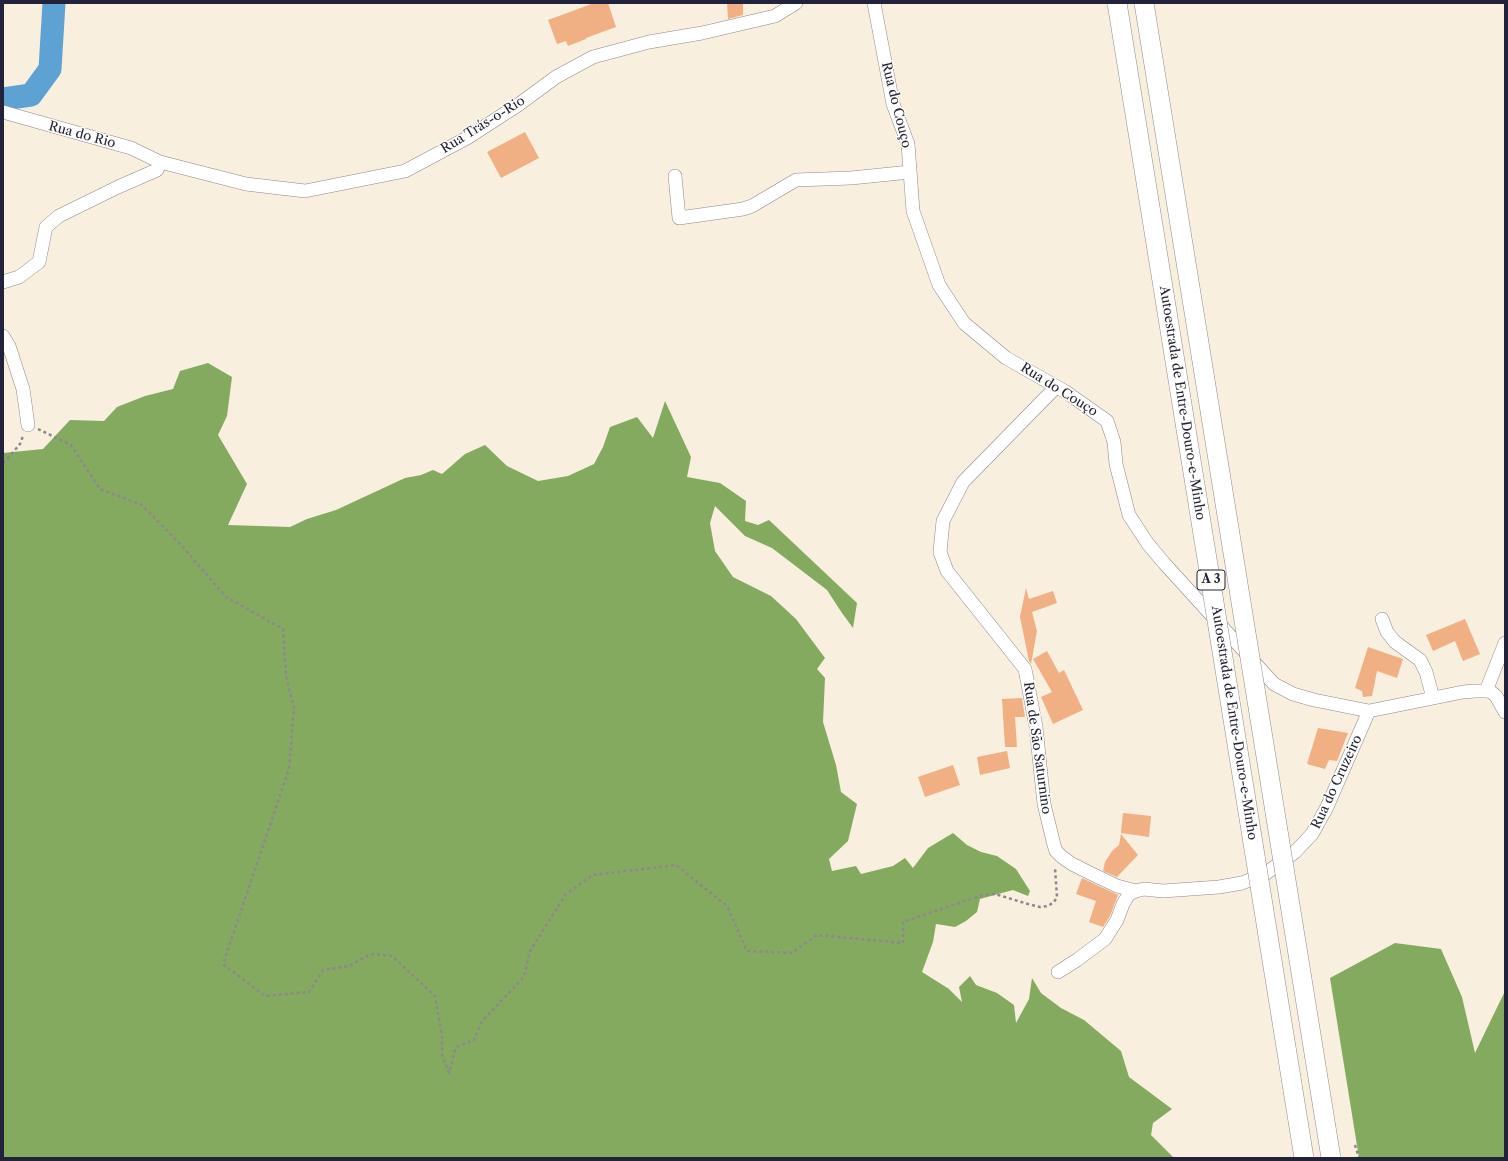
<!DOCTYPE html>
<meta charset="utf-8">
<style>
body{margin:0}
#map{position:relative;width:1508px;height:1161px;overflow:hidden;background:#f8efde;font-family:"Libre Caslon Text",serif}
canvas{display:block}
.frame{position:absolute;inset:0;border:4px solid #22223b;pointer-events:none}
</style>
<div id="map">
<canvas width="1508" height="1161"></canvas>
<div class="frame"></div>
</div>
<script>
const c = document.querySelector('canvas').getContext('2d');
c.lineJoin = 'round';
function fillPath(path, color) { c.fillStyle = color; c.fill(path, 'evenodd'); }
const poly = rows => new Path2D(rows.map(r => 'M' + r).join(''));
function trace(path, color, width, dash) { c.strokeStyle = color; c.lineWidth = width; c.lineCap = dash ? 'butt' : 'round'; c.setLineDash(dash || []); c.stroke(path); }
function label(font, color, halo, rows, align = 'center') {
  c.font = font + ' "Libre Caslon Text",serif'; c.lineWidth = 3; c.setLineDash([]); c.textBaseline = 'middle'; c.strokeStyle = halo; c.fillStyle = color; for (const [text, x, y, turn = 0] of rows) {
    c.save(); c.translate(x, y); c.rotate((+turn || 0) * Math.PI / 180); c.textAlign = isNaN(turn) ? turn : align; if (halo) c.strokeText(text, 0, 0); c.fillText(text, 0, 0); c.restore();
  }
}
const forest = poly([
 [208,363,232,377,227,416,218,435,247,484,228,525,290,527,307,519,336,510,405,478,421,475,433,470,442,474,465,454,485,445,507,466,538,481,568,476,594,464,603,447,610,427,637,417,653,438,665,401,691,457,687,477,720,483,746,501,745,521,758,525,769,520,857,603,853,628,842,613,827,590,772,548,745,536,715,506,710,523,715,551,733,577,771,596,796,619,825,658,817,669,825,678,823,722,836,765,841,792,857,804,848,841,829,859,832,871,856,866,861,874,893,866,905,858,913,868,928,848,953,833,967,845,981,852,997,856,1016,869,1030,891,1028,896,1013,890,980,899,977,912,966,921,955,927,936,924,933,942,922,972,949,989,962,1002,959,987,970,976,976,985,997,993,1014,1005,1016,1023,1029,999,1032,978,1041,993,1061,1008,1084,1020,1121,1051,1129,1077,1172,1109,1153,1123,1151,1135,1174,1158,3,1158,3,453,43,449,70,420,104,421,117,407,145,396,173,389,180,371],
 [1395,943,1441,949,1462,997,1475,1053,1505,991,1505,1158,1359,1158,1330,978]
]);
const river = poly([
 [3,99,31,95,50,69,54,3]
]);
const building = poly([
 [594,3,608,3,616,27,586,38,586,39,568,46,566,41,557,44,548,20],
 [727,3,743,3,743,15,728,19],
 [525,132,539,158,501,178,487,152],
 [1026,588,1029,599,1053,591,1057,603,1032,612,1037,631,1031,664,1029,661,1020,617],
 [1465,619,1480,654,1463,661,1455,641,1433,651,1426,635],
 [1368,647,1403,659,1397,678,1377,671,1372,696,1363,697,1362,691,1355,688],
 [1047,651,1059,673,1064,670,1083,710,1053,724,1041,697,1052,692,1033,659],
 [1022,698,1025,717,1015,717,1017,747,1005,747,1002,699],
 [1318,728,1348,733,1337,761,1329,760,1325,769,1307,764],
 [1007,751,1010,768,980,775,977,757],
 [953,765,960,785,925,797,918,777],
 [1123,813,1151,816,1149,837,1121,833],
 [1121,834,1138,855,1117,877,1103,871,1105,862,1112,851,1119,845],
 [1082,878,1118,895,1110,916,1103,927,1089,922,1096,901,1076,894]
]);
const path = poly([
 [38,429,71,445,100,489,142,505,181,545,226,597,283,629,286,675,294,708,289,769,223,964,265,996,309,992,323,970,349,966,371,954,392,956,435,996,442,1036,442,1055,449,1073,456,1047,474,1040,482,1021,524,977,530,951,566,894,593,875,676,865,727,906,747,951,792,953,817,935,903,943,903,922,983,895,995,894,1028,904,1040,907,1048,906,1054,902,1057,897,1055,868],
 [3,463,8,458,20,444,23,436],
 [1355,1145,1359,1158]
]);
const minor = poly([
 [874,3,893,104,908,144,913,211,939,285,964,323,1006,358,1066,392,1107,421,1114,442,1116,464,1129,515,1148,544,1164,563,1274,684,1293,694,1314,700,1369,711,1463,692,1475,691,1486,691,1491,692,1496,696,1505,712],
 [3,112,131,148,160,162,246,184,305,191,405,171,467,138,518,105,556,77,593,57,649,42,702,33,775,16,796,3],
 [675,176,679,218,743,209,752,206,796,180,851,178,910,172],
 [3,282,19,277,39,262,46,227,59,216,118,187,157,170,160,162],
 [3,336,9,346,23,389,28,425],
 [1056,387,963,482,943,521,940,552,947,571,1025,669,1036,727,1044,804,1054,845,1056,851,1062,857,1072,864,1090,873,1117,886,1136,891],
 [1382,619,1387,632,1395,642,1420,660,1426,672,1433,698],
 [1486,691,1505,643],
 [1058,972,1077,960,1105,939,1117,920,1123,904,1129,894,1136,891,1144,889,1163,891,1219,887,1242,883,1265,874,1295,852,1312,834,1327,807,1369,711]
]);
const highwayBridge = poly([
 [1117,3,1304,1158],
 [1144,3,1331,1158]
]);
const shields = [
 [1211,580,28]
];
const shieldNames = [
 ["A 3",1211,580]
];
const streetNames = [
 ["Rua do Couço",896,105,76],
 ["Rua Trás-o-Rio",483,125,-32],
 ["Rua do Rio",82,135,15],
 ["Rua do Couço",1059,390,32],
 ["Autoestrada de Entre-Douro-e-Minho",1182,403,81],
 ["Autoestrada de Entre-Douro-e-Minho",1234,723,81],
 ["Rua de São Saturnino",1037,748,82],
 ["Rua do Cruzeiro",1337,782,-65]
];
fillPath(forest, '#84aa60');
trace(river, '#5da2d2', 23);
fillPath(building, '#f0b083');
trace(minor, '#8d888c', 14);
trace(path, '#8d888c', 2.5, [3, 3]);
trace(minor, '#fff', 13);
trace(highwayBridge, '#8d888c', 20, []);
trace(highwayBridge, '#fff', 19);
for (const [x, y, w] of shields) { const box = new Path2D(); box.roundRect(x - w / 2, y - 10, w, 20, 3); c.fillStyle = '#fdfcf7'; c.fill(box); trace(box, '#22223b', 1); }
label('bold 12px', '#22223b', null, shieldNames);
label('13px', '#22223b', '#fdfcf7', streetNames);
</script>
